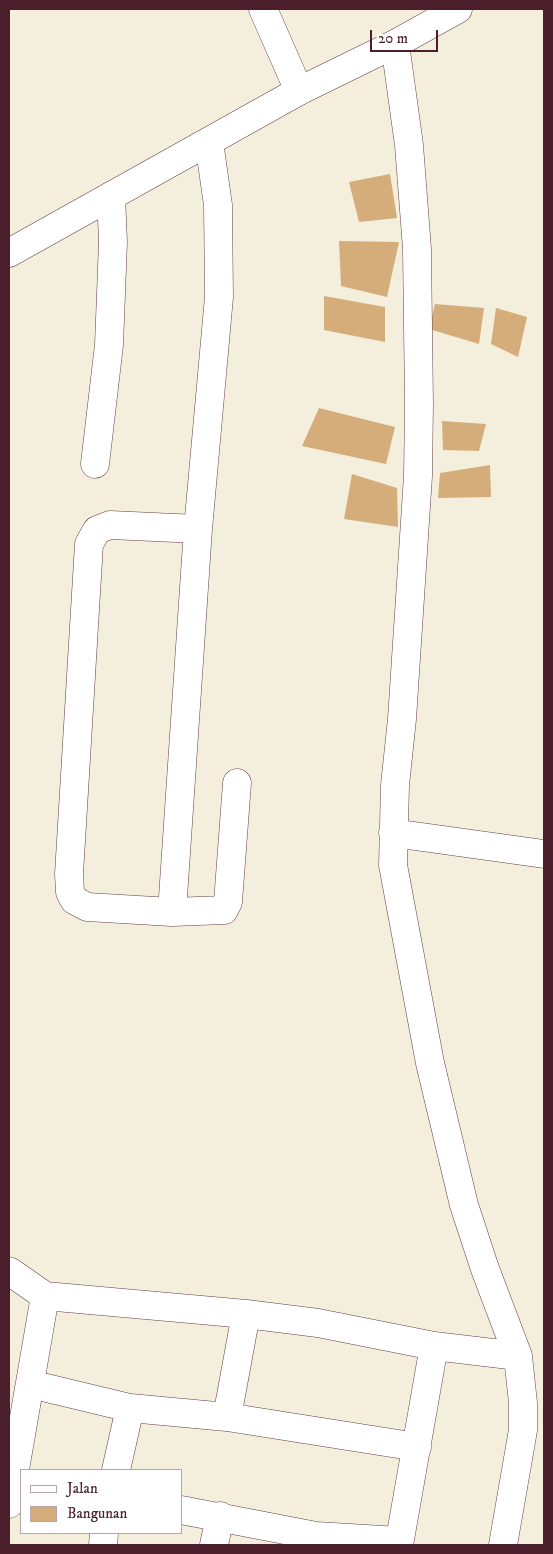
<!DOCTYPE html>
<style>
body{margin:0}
#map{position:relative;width:553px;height:1554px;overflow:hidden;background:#f4efdd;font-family:"IM FELL DW Pica",serif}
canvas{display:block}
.frame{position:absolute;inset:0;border:10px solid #4a1f2b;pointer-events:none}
.legend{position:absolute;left:20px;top:1469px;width:162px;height:65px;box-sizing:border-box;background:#fff;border:1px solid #b7a5aa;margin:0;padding:6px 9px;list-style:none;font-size:15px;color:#4a1f2b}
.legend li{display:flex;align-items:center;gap:10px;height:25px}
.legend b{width:25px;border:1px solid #b7a5aa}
.scale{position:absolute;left:370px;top:30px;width:68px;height:22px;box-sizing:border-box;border:2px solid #4a1f2b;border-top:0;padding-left:6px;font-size:15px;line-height:18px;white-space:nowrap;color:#4a1f2b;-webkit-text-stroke:4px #fff;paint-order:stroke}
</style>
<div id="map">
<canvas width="553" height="1554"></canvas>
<div class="frame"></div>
<ul class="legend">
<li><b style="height:6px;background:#fff"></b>Jalan</li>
<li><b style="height:14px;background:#d4ad7a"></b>Bangunan</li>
</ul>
<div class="scale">20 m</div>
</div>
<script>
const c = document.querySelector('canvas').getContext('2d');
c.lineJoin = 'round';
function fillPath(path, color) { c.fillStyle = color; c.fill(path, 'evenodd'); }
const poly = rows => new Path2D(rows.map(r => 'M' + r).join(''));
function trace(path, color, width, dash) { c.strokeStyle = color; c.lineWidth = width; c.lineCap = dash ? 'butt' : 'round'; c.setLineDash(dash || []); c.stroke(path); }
const building = poly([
 [390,174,397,218,359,222,349,182],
 [339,241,399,242,387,297,341,286],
 [324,296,385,307,385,342,324,330],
 [435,304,484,308,479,344,429,329],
 [496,308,527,317,518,357,491,344],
 [319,408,395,427,386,464,302,446],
 [442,421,486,424,479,451,443,450],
 [490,465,491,497,438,498,440,473],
 [352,474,397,488,398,527,344,519]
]);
const minor = poly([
 [263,9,299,91],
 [395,44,409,145,417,249,419,404,418,476,402,719,395,785,393,865,430,1063,464,1205,485,1269,518,1356,523,1403,523,1430,503,1545],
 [95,464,109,345,113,242,111,196],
 [198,529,110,525,97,530,89,544,69,874,70,892,74,900,87,907,172,912,224,910,228,902,237,783],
 [393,833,544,854],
 [172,912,198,529,219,297,218,205,209,142],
 [9,1271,45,1296,246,1314,318,1323,434,1346,518,1356],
 [30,1384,130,1408,227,1417,417,1447],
 [227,1417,246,1314],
 [116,1470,130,1408],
 [9,1504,45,1296],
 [181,1510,316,1536,399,1541],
 [103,1545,104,1533],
 [214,1545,220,1516],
 [399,1545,434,1346]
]);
const major = poly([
 [9,253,299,91,395,44,458,9]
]);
fillPath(building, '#d4ad7a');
trace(minor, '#643e46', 29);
trace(major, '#643e46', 29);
trace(minor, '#fff', 28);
trace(major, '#fff', 28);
</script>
